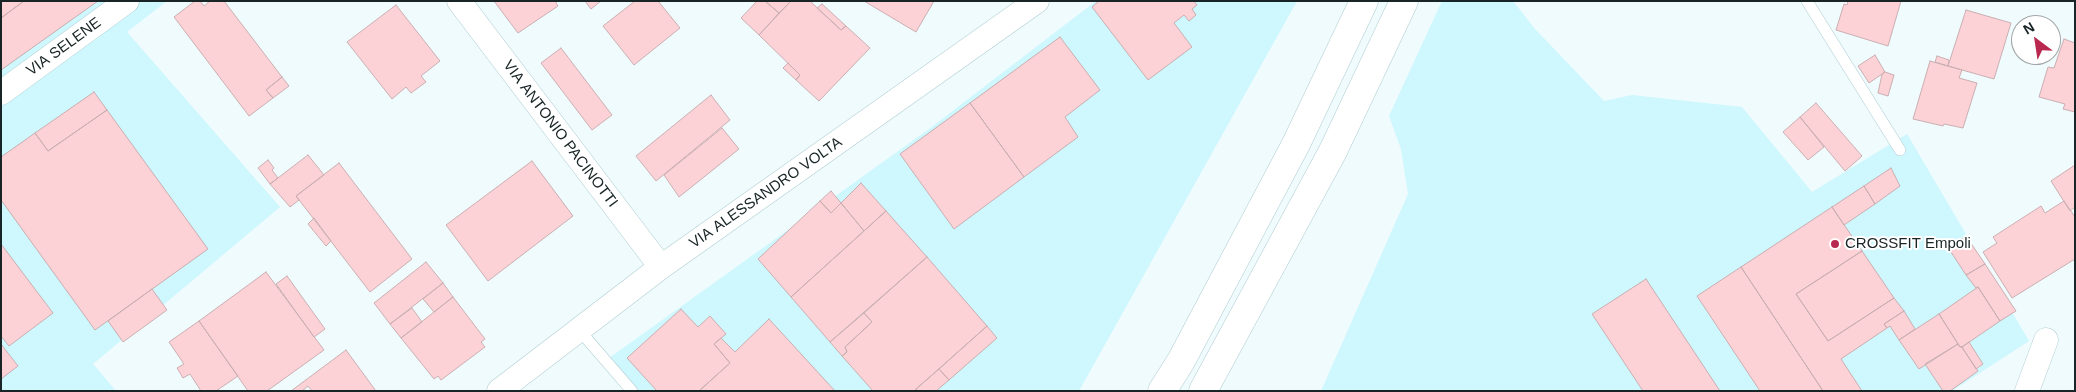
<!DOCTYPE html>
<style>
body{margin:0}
#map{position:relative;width:2076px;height:392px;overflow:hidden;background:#effbfd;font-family:Arial,sans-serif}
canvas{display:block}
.frame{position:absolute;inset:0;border:2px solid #182425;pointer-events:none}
.north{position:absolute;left:2011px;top:15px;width:50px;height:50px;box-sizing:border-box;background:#fff;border:1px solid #a3a7a8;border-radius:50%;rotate:329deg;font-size:14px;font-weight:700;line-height:20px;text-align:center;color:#182425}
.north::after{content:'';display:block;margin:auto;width:18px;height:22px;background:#b9284e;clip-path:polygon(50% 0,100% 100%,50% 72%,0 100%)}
</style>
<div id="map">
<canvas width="2076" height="392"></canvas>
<div class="frame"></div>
<div class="north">N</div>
</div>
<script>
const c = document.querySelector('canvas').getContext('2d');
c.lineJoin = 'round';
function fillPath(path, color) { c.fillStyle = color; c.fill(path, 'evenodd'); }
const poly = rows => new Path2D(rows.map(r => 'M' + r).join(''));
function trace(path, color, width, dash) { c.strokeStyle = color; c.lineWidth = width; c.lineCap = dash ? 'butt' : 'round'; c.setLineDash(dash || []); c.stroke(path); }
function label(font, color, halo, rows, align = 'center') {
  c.font = font + ' Arial,sans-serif'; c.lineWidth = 4; c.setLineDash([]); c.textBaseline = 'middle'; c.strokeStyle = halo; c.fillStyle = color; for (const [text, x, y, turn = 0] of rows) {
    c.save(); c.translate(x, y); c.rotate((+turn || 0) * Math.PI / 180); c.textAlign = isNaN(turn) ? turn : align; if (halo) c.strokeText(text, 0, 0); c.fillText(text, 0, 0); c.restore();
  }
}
const built = poly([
 [1,1,167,1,127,32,280,207,93,364,116,391,1,391],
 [1096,1,1297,1,1079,391,632,391,605,361,929,129],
 [1442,1,1513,1,1535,29,1604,101,1632,95,1742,107,1812,192,1907,134,2029,341,1952,391,1321,391,1408,194,1401,149,1389,116]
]);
const building = poly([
 [1,1,24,1,1,18,1,1],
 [24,1,98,1,1,70,1,18,24,1],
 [195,1,200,1,204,6,210,1,224,1,282,77,266,90,273,98,249,116,174,17,195,1],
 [494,1,555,1,558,6,518,33,494,1],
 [585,1,601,1,591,9,585,1],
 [635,1,658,1,680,28,634,65,603,26,635,1],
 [757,1,765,1,779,13,759,35,741,18,757,1],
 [765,1,791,1,779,13,765,1],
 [791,1,810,1,841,30,846,26,870,48,819,101,796,80,800,75,759,35,791,1],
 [864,1,934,1,916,32,864,1],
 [1099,1,1194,1,1197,5,1192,9,1196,15,1189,21,1184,15,1174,23,1192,47,1148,80,1092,7,1099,1],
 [1848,1,1901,1,1888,46,1836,30,1844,4,1847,5,1848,1],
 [822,4,846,26,841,30,817,8,822,4],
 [396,5,440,61,421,76,426,82,411,93,406,87,392,99,347,42,396,5],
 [1966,10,2011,23,1994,79,1948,66,1966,10],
 [1060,37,1100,90,1065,117,1078,137,1024,177,970,103,1060,37],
 [2064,39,2075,43,2075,112,2063,109,2065,104,2039,97,2048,67,2054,68,2064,39],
 [561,48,612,115,592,130,541,63,561,48],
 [1875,55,1885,72,1869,83,1858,66,1875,55],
 [1937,56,1949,60,1948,66,1935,62,1937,56],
 [1930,61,1962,70,1959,78,1977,83,1963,128,1944,124,1943,126,1913,119,1930,61],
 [788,63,800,75,796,80,783,68,788,63],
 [1885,72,1894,75,1888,96,1878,93,1882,74,1885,72],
 [282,77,289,86,273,98,266,90,282,77],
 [94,92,107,110,48,151,35,133,94,92],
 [711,95,730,120,656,181,636,156,711,95],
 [970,103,1024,177,954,229,900,154,970,103],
 [1816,103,1862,156,1845,171,1800,117,1816,103],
 [107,110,208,249,95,330,1,200,1,157,35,133,48,151,107,110],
 [1800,117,1824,147,1808,160,1783,132,1800,117],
 [722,128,739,149,679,197,664,175,722,128],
 [308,155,324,175,296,196,299,200,290,207,270,184,308,155],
 [268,160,274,168,272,170,278,178,270,184,258,168,268,160],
 [532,161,573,216,488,281,446,225,532,161],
 [339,163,412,259,370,292,296,196,339,163],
 [2075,165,2075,207,2070,211,2051,181,2075,165],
 [1891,168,1900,186,1875,204,1864,186,1891,168],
 [861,183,886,211,864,231,841,203,861,183],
 [1864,186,1875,204,1844,225,1832,207,1864,186],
 [831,191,841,203,831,213,820,201,831,191],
 [820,201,831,213,841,203,864,231,791,297,758,259,820,201],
 [2064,201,2075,217,2075,259,2012,298,1983,252,1997,243,1993,237,2041,206,2045,213,2064,201],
 [1832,207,1862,251,1796,294,1828,341,1894,298,1904,311,1884,324,1887,328,1841,359,1862,391,1823,391,1741,267,1832,207],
 [886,211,927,257,830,342,791,297,886,211],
 [314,218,331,241,326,246,308,224,314,218],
 [1966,236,1985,264,1966,275,1949,249,1966,236],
 [1,244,53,313,9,346,1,336,1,244],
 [1862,251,1894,298,1828,341,1796,294,1862,251],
 [927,257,987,326,914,391,873,391,842,356,847,352,845,347,872,322,864,313,927,257],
 [426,262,443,283,390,324,374,303,426,262],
 [1985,264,2016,311,2000,321,1978,287,1976,288,1966,275,1985,264],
 [1741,267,1823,391,1760,391,1697,296,1741,267],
 [266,272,324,350,267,391,248,391,199,321,266,272],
 [287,276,325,329,314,337,276,284,287,276],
 [1646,279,1720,391,1643,391,1592,314,1646,279],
 [443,283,453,297,434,312,423,299,443,283],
 [1978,287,2000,321,1962,347,1960,347,1939,314,1978,287],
 [152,289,167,310,123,342,108,321,152,289],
 [453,297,485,339,481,342,485,347,441,380,438,376,434,379,401,338,453,297],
 [412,308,422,322,401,338,390,324,412,308],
 [681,309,698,327,710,316,726,334,714,344,730,363,699,391,657,391,627,358,681,309],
 [1904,311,1915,329,1899,340,1890,326,1887,328,1884,324,1904,311],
 [864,313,872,322,845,347,847,352,842,356,830,342,864,313],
 [1939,314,1958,344,1919,369,1899,340,1939,314],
 [769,319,835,391,699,391,730,363,714,344,721,338,735,352,769,319],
 [199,321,238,376,216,391,201,391,190,374,183,378,177,368,184,364,169,342,199,321],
 [987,326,997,338,949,380,939,369,987,326],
 [1969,342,1983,364,1976,369,1962,347,1969,342],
 [1,344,18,366,1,379,1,344],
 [1958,344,1960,347,1961,346,1978,371,1950,391,1943,391,1925,364,1958,344],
 [346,350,376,391,312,391,308,386,302,391,291,391,346,350],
 [939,369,949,380,936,391,917,391,916,389,939,369]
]);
const service = poly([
 [1807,1,1900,150],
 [580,331,632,391]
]);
const minor = poly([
 [459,1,661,267],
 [1,93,127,1],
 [499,391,661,267,1037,1],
 [2027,391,2046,340]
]);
const trunk = poly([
 [1162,391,1181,361,1296,144,1364,1],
 [1203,391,1333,151,1404,1]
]);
const markers = [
 [1835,244,5,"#b9284e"]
];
const streetNames = [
 ["VIA SELENE",64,47,-36],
 ["VIA ANTONIO PACINOTTI",560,134,53],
 ["VIA ALESSANDRO VOLTA",766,193,-35]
];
const poiNames = [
 ["CROSSFIT Empoli",1845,244]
];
fillPath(built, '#cef7fe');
fillPath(building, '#fcd2d6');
trace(building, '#caaeb1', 1);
trace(service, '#afcdd2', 12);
trace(minor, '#afcdd2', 25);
trace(trunk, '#afcdd2', 29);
trace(service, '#fff', 11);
trace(minor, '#fff', 24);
trace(trunk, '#fff', 28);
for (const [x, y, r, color] of markers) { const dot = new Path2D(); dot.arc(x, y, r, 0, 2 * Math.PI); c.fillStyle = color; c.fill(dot); trace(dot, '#fff', 2); }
label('15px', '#182425', '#fff', streetNames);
label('15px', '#182425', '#fff', poiNames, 'left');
</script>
